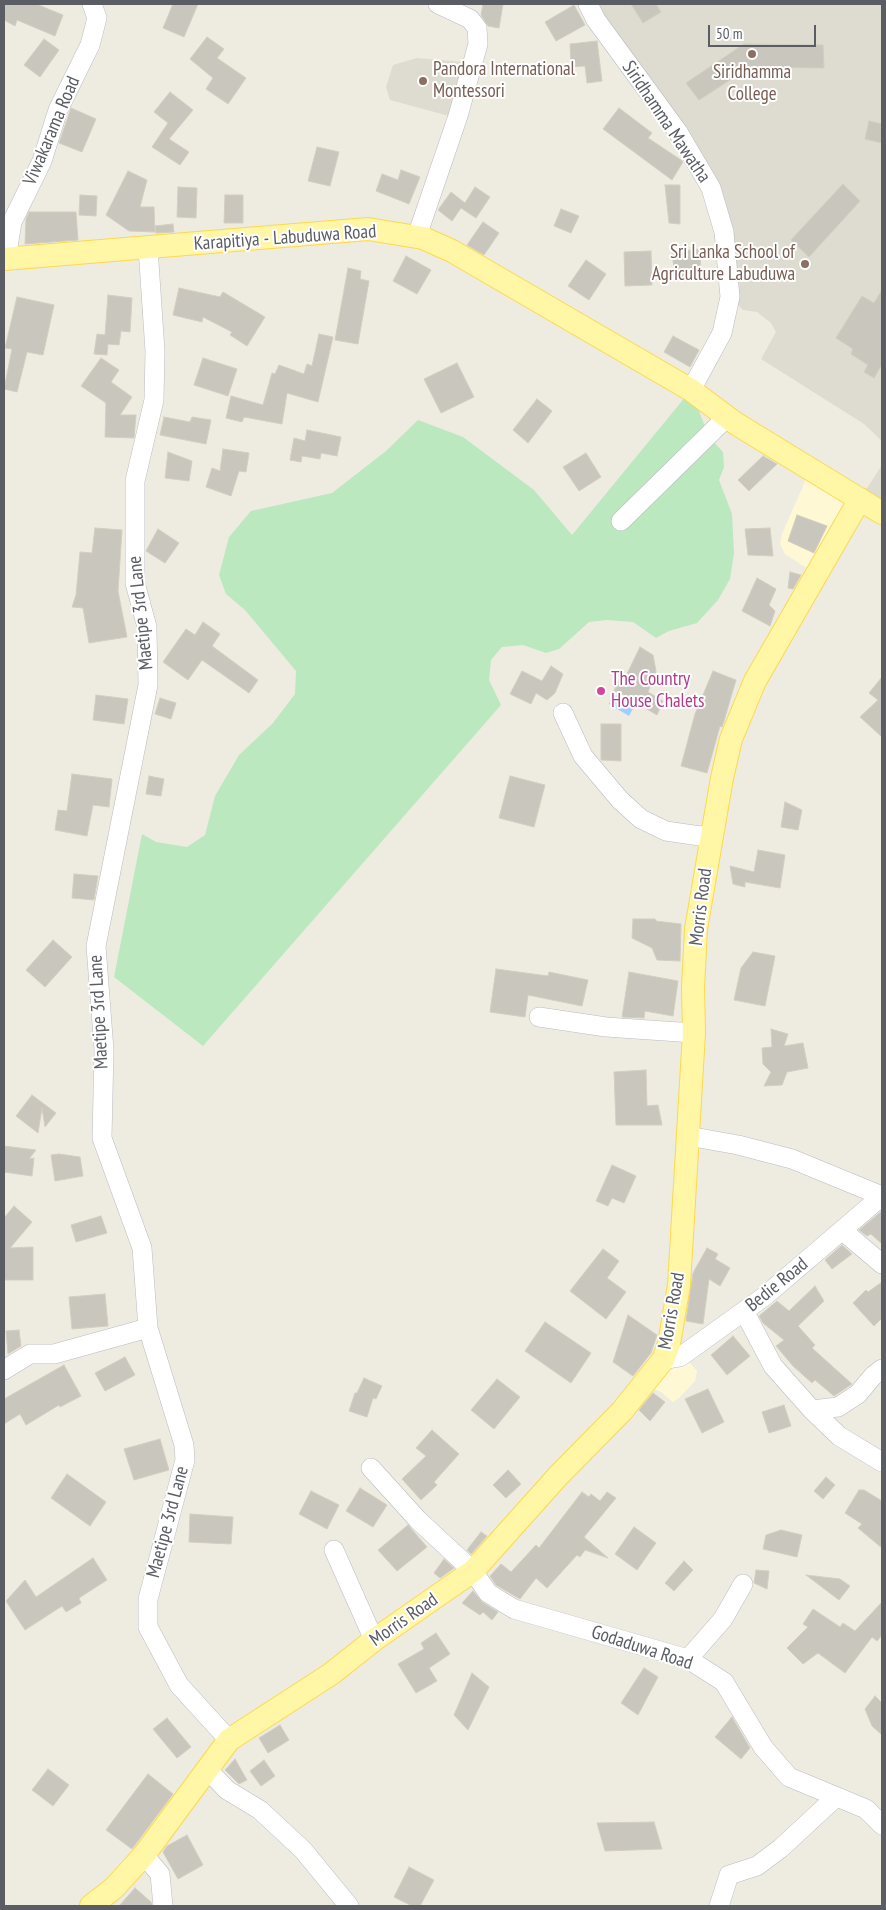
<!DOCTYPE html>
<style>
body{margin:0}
#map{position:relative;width:886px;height:1910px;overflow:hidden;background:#eeece1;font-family:"PT Sans Narrow",sans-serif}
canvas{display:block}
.frame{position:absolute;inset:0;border:5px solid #5a5d63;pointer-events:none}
.scale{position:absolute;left:708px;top:25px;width:108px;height:22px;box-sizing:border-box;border:2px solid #5a5d63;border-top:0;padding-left:6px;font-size:15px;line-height:18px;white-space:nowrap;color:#5a5d63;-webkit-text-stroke:4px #fff;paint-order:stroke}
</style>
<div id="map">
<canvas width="886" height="1910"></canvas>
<div class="frame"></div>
<div class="scale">50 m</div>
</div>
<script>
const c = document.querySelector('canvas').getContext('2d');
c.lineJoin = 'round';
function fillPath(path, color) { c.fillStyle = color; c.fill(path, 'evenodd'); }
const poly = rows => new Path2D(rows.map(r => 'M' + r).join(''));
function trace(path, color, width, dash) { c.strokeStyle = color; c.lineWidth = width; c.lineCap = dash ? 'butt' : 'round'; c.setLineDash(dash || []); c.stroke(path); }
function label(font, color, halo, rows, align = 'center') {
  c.font = font + ' "PT Sans Narrow",sans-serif'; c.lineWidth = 4; c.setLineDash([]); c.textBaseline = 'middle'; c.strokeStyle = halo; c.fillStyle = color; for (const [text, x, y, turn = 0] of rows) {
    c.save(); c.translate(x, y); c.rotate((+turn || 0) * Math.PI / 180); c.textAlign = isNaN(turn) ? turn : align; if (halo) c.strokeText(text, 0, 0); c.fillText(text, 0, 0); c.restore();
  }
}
const commercial = poly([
 [811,468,860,499,814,569,805,567,785,554,780,544,782,534],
 [683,1355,697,1371,695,1381,679,1398,673,1402,661,1392,644,1385]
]);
const education = poly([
 [588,4,882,4,882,441,864,424,761,359,776,332,771,323,757,312,743,310,730,297,711,188],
 [417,58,464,62,449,116,390,100,386,87,393,65],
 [882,465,882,513,860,499]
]);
const green = poly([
 [691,390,709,437,723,452,724,467,719,480,732,514,734,553,730,579,718,600,697,623,669,631,656,638,633,622,607,620,589,622,559,649,546,653,523,645,502,647,491,660,489,680,501,705,203,1046,114,977,142,834,156,842,187,847,205,835,215,796,239,755,273,723,295,694,296,671,245,610,226,594,219,575,229,537,251,511,332,493,386,451,418,420,463,437,534,490,572,535]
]);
const water = poly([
 [613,693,635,705,629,716,609,704]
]);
const building = poly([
 [4,4,36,4,63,15,55,36,17,20,15,26,4,20,4,4],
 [173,4,198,4,184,37,163,28,173,4],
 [483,4,503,4,499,28,488,26,481,15,483,4],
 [631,4,656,4,661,12,643,23,631,4],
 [574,5,585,25,556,41,545,22,574,5],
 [207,37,224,49,217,58,246,78,228,104,206,89,213,78,190,59,207,37],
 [44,39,59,50,40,77,24,65,44,39],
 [597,41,602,81,587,83,585,66,571,67,570,44,597,41],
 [744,44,823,45,824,68,750,67,699,100,686,83,744,44],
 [170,92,193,110,169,139,189,152,180,165,152,147,168,123,154,112,170,92],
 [71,108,96,119,82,152,59,143,71,108],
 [619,108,652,133,648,138,681,160,683,162,672,180,603,129,619,108],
 [869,121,882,124,882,143,865,139,869,121],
 [317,147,339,152,330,186,308,181,317,147],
 [401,170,420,177,409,204,376,191,382,174,398,180,401,170],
 [128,171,147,180,140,207,154,207,155,232,129,231,106,215,128,171],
 [843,184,860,201,809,257,791,240,843,184],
 [665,185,680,185,680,224,669,223,665,185],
 [178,187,197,188,196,218,177,217,178,187],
 [475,187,490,197,476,218,461,208,452,221,438,210,451,192,465,203,475,187],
 [80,195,97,196,96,216,79,215,80,195],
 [225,195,243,195,243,223,224,223,225,195],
 [561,209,579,216,571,233,554,226,561,209],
 [29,212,76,212,78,240,25,244,26,219,29,212],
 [483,222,499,233,484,255,467,245,483,222],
 [173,224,174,232,156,233,155,226,173,224],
 [699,249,702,276,675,278,672,252,699,249],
 [651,251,652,285,625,286,624,252,651,251],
 [406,256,431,270,417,294,393,281,406,256],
 [586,260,606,274,589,300,568,286,586,260],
 [348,268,361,271,360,279,369,281,358,344,335,340,348,268],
 [179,288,220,297,223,292,265,317,247,346,230,335,232,332,203,317,202,322,173,315,179,288],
 [882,290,882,364,874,378,864,372,868,365,851,354,853,349,836,338,862,296,874,303,882,290],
 [108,295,132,298,130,332,121,331,119,345,108,344,107,355,94,354,97,334,105,335,108,295],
 [17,297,54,305,43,355,27,352,17,392,4,389,12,349,5,348,17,297],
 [319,334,333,337,318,402,287,393,282,424,244,417,242,422,226,418,231,396,263,405,272,373,275,374,279,365,304,374,307,364,312,366,319,334],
 [673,336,699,350,690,367,664,352,673,336],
 [101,358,119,370,111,382,132,397,120,415,136,415,134,438,105,437,106,403,81,386,101,358],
 [203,358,237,369,228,396,194,385,203,358],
 [457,363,474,397,441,413,424,379,457,363],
 [537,399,552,411,528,443,513,430,537,399],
 [164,417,190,422,192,417,211,420,206,444,160,435,164,417],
 [307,430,341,437,337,456,321,453,320,459,302,456,301,462,290,460,294,438,305,441,307,430],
 [223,449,249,453,246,472,239,471,231,496,206,487,212,468,220,471,223,449],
 [168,452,192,461,189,481,165,478,168,452],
 [586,453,601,477,579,491,563,467,586,453],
 [763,456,777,464,749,491,738,480,763,456],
 [797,515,827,526,814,553,788,541,797,515],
 [95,528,122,530,118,591,127,637,89,643,83,608,72,607,76,595,80,552,92,553,95,528],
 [770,528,773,556,748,555,745,529,770,528],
 [158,529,179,543,165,563,146,551,158,529],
 [790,572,801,575,793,589,788,588,790,572],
 [757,578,776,589,769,605,775,611,770,626,742,611,757,578],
 [203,622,220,634,212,646,258,680,249,693,202,660,188,680,163,662,186,629,195,635,203,622],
 [640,647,653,655,656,671,648,692,663,701,657,715,635,702,636,700,614,691,622,673,626,676,640,647],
 [551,666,563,674,555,693,547,700,536,693,531,704,510,694,522,671,542,681,551,666],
 [713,671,736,680,724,721,722,727,720,726,707,773,681,766,695,714,713,671],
 [882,677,882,737,860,717,878,700,869,693,882,677],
 [96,695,128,699,124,724,93,720,96,695],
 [160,698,176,703,171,719,155,714,160,698],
 [601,724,621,724,621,761,601,760,601,724],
 [72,774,112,779,109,807,93,805,87,836,55,830,58,810,67,811,72,774],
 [149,776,164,779,161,796,146,794,149,776],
 [510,776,545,785,534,827,499,818,510,776],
 [785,802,802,810,798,830,781,827,785,802],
 [758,850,785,855,780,888,745,882,745,887,733,884,730,866,754,872,758,850],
 [74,874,98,876,94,900,72,898,74,874],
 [633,919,655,919,656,921,681,924,680,961,657,960,652,948,632,938,633,919],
 [53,940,72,957,45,987,26,970,53,940],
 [753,952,775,956,765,1006,734,1000,741,968,753,952],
 [496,969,548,976,549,972,588,980,582,1006,528,995,525,1017,490,1012,496,969],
 [629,972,678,981,673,1016,645,1011,644,1018,622,1017,629,972],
 [771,1029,788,1034,784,1046,803,1043,808,1068,787,1072,782,1085,764,1086,771,1072,763,1064,762,1048,772,1047,771,1029],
 [646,1070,647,1106,658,1105,662,1125,616,1125,614,1072,646,1070],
 [32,1095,56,1113,45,1127,42,1108,38,1133,16,1116,32,1095],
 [4,1146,36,1150,29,1159,34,1158,32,1176,4,1172,4,1146],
 [59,1154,80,1157,83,1176,55,1181,51,1155,59,1154],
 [612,1165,636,1176,624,1203,612,1198,608,1206,596,1201,612,1165],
 [14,1206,32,1222,10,1248,33,1247,33,1280,4,1280,4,1218,14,1206],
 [882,1211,882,1244,871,1234,867,1236,859,1230,882,1211],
 [101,1216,107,1233,76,1242,71,1225,101,1216],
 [842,1245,852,1254,832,1269,825,1260,842,1245],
 [707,1248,718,1254,715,1259,730,1268,720,1286,709,1279,703,1324,686,1321,693,1273,707,1248],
 [603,1249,619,1261,607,1278,626,1292,606,1319,570,1291,603,1249],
 [882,1282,882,1318,874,1326,853,1303,866,1290,868,1292,882,1282],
 [815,1286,824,1301,798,1326,815,1345,812,1348,852,1384,834,1396,815,1380,812,1383,793,1366,776,1346,784,1340,763,1323,759,1316,777,1301,789,1311,815,1286],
 [105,1294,108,1326,72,1329,69,1297,105,1294],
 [628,1315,657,1335,651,1353,633,1376,613,1362,628,1315],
 [545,1322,591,1353,571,1383,525,1351,545,1322],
 [19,1330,21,1346,8,1354,6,1331,19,1330],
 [733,1336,750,1356,727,1375,711,1355,733,1336],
 [125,1357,135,1375,105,1391,95,1373,125,1357],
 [64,1365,81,1396,60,1407,59,1405,26,1425,20,1414,4,1424,4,1399,64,1365],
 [364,1378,382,1386,376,1399,373,1398,367,1417,349,1411,355,1393,357,1393,364,1378],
 [497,1379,520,1397,494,1429,471,1410,497,1379],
 [708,1389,724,1422,702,1433,685,1399,708,1389],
 [653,1393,665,1402,650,1421,639,1410,653,1393],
 [784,1405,791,1426,769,1433,762,1412,784,1405],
 [432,1430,459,1454,434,1482,437,1485,421,1500,402,1479,426,1456,416,1448,432,1430],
 [160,1439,169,1470,134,1480,124,1449,160,1439],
 [508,1470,521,1484,506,1498,493,1485,508,1470],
 [67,1474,106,1502,90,1526,51,1498,67,1474],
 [826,1477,835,1485,823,1499,814,1491,826,1477],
 [360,1488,387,1505,373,1527,346,1511,360,1488],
 [859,1490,864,1490,882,1501,882,1548,858,1528,862,1524,845,1513,859,1490],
 [311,1491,339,1505,327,1529,299,1514,311,1491],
 [582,1492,589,1497,591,1494,600,1501,607,1492,616,1498,584,1537,608,1558,585,1550,580,1557,577,1555,547,1588,536,1578,520,1599,496,1585,490,1576,501,1564,511,1572,536,1545,539,1548,582,1492],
 [190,1514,233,1517,231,1544,189,1542,190,1514],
 [408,1525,427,1547,397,1571,378,1550,408,1525],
 [634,1527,656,1543,637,1570,615,1554,634,1527],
 [781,1530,802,1535,797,1557,763,1549,766,1535,781,1530],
 [481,1532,487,1536,471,1554,467,1550,481,1532],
 [93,1558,107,1580,79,1598,81,1603,66,1612,62,1606,25,1630,6,1601,25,1580,36,1597,93,1558],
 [444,1559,454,1568,440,1578,434,1573,444,1559],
 [684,1561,693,1570,674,1591,665,1583,684,1561],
 [756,1570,769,1571,767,1589,754,1583,756,1570],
 [806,1575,840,1579,850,1586,839,1600,806,1575],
 [473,1591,482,1602,498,1612,492,1620,483,1612,480,1615,462,1603,473,1591],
 [882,1602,882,1635,877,1641,872,1637,845,1673,818,1653,803,1664,787,1648,808,1627,803,1624,813,1609,840,1627,843,1623,855,1631,882,1602],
 [436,1633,450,1654,429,1668,437,1681,416,1693,398,1664,424,1649,421,1643,436,1633],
 [644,1668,658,1677,638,1715,621,1703,644,1668],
 [472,1673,489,1687,468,1730,454,1715,472,1673],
 [875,1696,882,1703,882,1735,872,1726,865,1709,875,1696],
 [732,1717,750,1748,741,1759,715,1737,732,1717],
 [167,1718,191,1747,177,1758,153,1729,167,1718],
 [280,1725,289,1740,268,1753,259,1738,280,1725],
 [235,1759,247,1780,239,1784,225,1770,235,1759],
 [264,1760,275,1776,261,1786,250,1771,264,1760],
 [48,1769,69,1785,53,1806,32,1790,48,1769],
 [148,1774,173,1794,132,1849,106,1830,148,1774],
 [654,1822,662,1849,605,1851,597,1823,654,1822],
 [187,1835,203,1865,178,1879,163,1852,167,1846,187,1835],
 [409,1867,434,1880,420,1906,412,1906,394,1897,409,1867],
 [135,1888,151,1902,152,1906,119,1906,135,1888]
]);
const minor = poly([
 [588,4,596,20,678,132,711,188,724,232,730,297,722,333,691,390],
 [417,236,458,116,478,44,477,28,470,19,438,4],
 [148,248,155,351,154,400,135,481,135,583,147,627,148,685,96,946,104,1050,102,1138,142,1248,148,1328,184,1445,185,1460,148,1599,148,1627,179,1685,229,1740],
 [6,259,12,222,42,161,58,110,90,45,97,18,92,4],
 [621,521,727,417],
 [563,713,583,756,620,800,641,819,666,831,700,836,711,834],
 [539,1017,606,1027,694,1033],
 [688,1136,738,1145,792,1159,882,1196],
 [843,1231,882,1264],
 [744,1311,773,1366,812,1410,839,1436,882,1462],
 [663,1360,680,1357,765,1296,882,1196],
 [4,1370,30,1354,54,1354,148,1328],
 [812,1410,838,1407,858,1394,873,1376,882,1369],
 [371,1468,418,1520,473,1571,488,1593,514,1609,688,1659,724,1682,763,1747,789,1777,866,1809,882,1825],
 [334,1550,374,1640],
 [688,1659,723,1619,743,1584],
 [207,1769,227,1790,260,1810,303,1850,349,1906],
 [144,1855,160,1874,163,1906],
 [719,1906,729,1875,757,1866,781,1848,836,1797]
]);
const major = poly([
 [4,259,368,229,423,238,452,251,691,390,735,423,882,513],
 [91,1906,114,1888,144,1855,229,1740,331,1674,374,1640,473,1571,558,1476,622,1411,663,1360,669,1344,679,1285,694,1033,693,988,696,929,722,778,731,739,755,681,860,499]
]);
const markers = [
 [752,54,5,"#8d6e63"],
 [423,81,5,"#8d6e63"],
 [805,264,5,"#8d6e63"],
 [601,691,5,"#d1479c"]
];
const educationNames = [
 ["Pandora International",433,70],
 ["Montessori",433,92],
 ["Siridhamma",752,73,"center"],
 ["College",752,95,"center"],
 ["Sri Lanka School of",795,253,"right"],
 ["Agriculture Labuduwa",795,275,"right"]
];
const streetNames = [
 ["Siridhamma Mawatha",666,122,56],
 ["Viwakarama Road",52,131,-67],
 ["Karapitiya - Labuduwa Road",285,238,-4],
 ["Maetipe 3rd Lane",141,613,-96],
 ["Morris Road",701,907,-83],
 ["Maetipe 3rd Lane",99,1012,-93],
 ["Bedie Road",777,1285,-39],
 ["Morris Road",672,1311,-80],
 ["Maetipe 3rd Lane",168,1522,-75],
 ["Morris Road",404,1620,-35],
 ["Godaduwa Road",642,1648,18]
];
const hotelNames = [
 ["The Country",611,680],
 ["House Chalets",611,702]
];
fillPath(commercial, '#fff8d5');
fillPath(education, '#dedbd0');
fillPath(green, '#bbe8be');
fillPath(water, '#a0cfff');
fillPath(building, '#c9c6be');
trace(building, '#d3cebf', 1);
trace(minor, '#b9bbc1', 20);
trace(major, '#fed84b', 24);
trace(minor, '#fff', 19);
trace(major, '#fff7a5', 22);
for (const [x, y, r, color] of markers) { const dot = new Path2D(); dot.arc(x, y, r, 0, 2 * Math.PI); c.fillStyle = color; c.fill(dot); trace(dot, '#fff', 2); }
label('19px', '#785e54', '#fff', educationNames, 'left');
label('19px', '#5a5d63', '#fff', streetNames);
label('19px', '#b23c85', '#fff', hotelNames, 'left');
</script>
